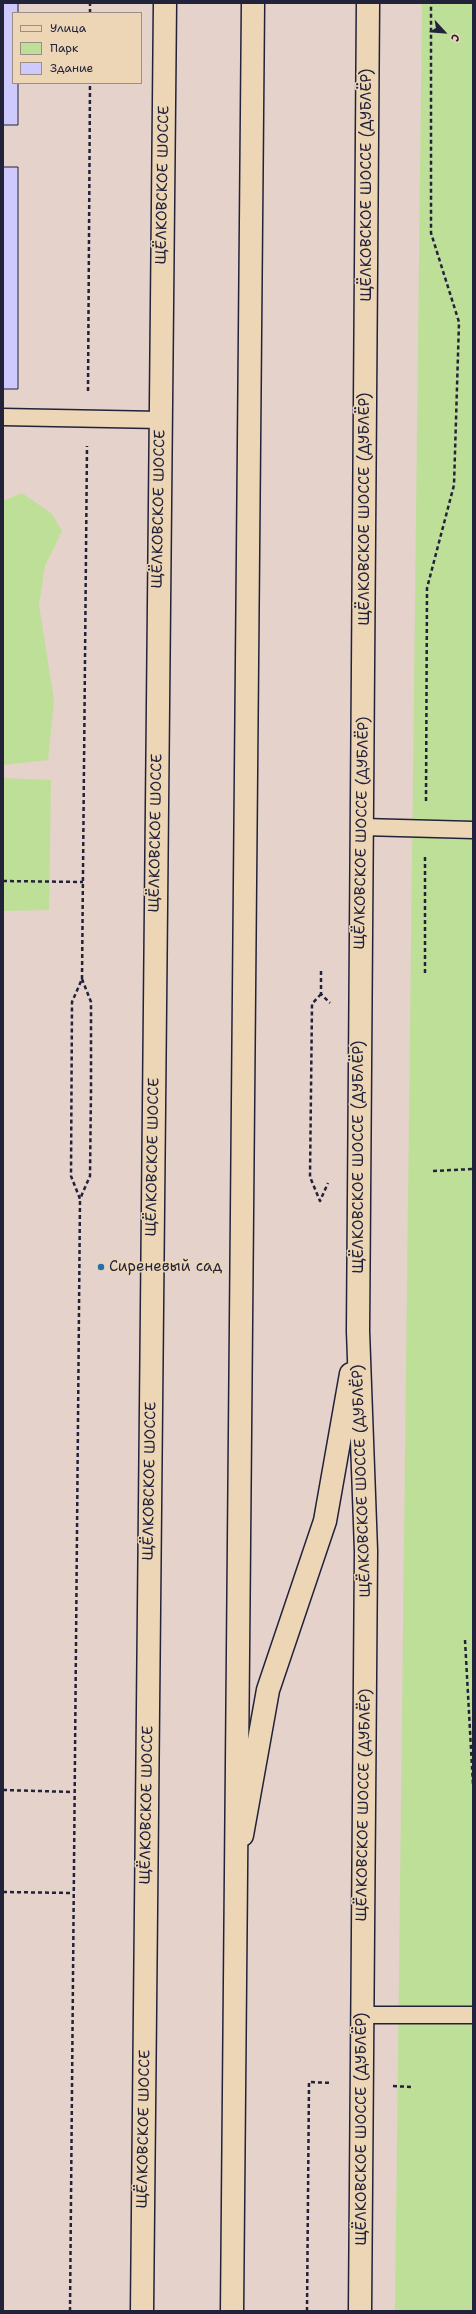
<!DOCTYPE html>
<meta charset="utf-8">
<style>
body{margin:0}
#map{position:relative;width:476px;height:2314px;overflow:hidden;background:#e4d2cb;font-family:"Shantell Sans",sans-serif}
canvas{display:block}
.frame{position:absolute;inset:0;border:4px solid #22223b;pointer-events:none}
.legend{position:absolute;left:12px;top:12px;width:130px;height:72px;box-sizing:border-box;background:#edd6b6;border:1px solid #9c8e85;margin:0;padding:5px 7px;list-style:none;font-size:12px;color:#22223b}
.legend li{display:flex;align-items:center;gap:8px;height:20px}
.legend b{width:20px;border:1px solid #9c8e85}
.north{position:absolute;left:424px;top:12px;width:40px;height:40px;-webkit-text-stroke:3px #edd6b6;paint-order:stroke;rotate:116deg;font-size:11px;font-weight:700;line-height:16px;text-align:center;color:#22223b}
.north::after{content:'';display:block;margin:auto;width:14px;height:18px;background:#22223b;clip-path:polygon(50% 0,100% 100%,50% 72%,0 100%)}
</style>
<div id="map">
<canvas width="476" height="2314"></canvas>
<div class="frame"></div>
<ul class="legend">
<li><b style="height:5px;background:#edd6b6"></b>Улица</li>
<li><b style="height:11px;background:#bedf98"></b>Парк</li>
<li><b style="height:11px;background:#cecafd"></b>Здание</li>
</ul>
<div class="north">С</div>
</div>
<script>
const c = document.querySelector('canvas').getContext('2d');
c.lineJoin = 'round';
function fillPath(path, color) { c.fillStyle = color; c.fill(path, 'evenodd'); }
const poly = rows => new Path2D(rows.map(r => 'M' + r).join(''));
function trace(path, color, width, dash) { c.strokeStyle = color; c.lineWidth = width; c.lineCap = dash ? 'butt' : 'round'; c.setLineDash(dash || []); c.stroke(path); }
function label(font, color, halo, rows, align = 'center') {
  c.font = font + ' "Shantell Sans",sans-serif'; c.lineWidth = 3; c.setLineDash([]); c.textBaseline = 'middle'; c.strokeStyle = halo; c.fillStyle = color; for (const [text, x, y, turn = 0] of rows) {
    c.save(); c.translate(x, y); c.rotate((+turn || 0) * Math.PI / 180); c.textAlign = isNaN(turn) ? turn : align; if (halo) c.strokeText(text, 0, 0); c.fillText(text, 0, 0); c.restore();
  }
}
const green = poly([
 [422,3,473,3,473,2311,395,2311],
 [22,493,52,514,62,531,45,566,39,605,54,700,48,760,3,765,3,501],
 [3,778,51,780,49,910,3,911]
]);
const building = poly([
 [3,3,18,3,18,13,13,13,13,83,18,83,18,125,3,125,3,3],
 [3,167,18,167,18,389,3,389,3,167]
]);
const path = poly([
 [90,13,90,3],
 [88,391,90,83],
 [426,801,427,588,454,485,459,322,431,233,431,3],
 [3,881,83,882],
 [321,971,321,994,330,1003],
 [425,973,425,856],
 [82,979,87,446],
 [82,979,91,1002,91,1089,90,1176,80,1199,71,1176,72,1002,82,979],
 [321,994,312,1004,310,1177,320,1201,328,1183],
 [433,1171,473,1169],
 [465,1640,473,1785],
 [3,1790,73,1792],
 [3,1892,72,1893],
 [393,2086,411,2087],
 [70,2311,80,1199],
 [307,2311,309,2082,332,2083]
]);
const lane = poly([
 [3,417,160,420],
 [363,827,473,830],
 [362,2015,473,2015]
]);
const secondary = poly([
 [242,1835,268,1690,325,1521,351,1374],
 [360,2311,366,1551,358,1331,368,3]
]);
const primary = poly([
 [142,2311,165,3],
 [232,2311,253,3]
]);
const markers = [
 [101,1267,4,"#1f6fb2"]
];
const streetNames = [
 ["ЩЁЛКОВСКОЕ ШОССЕ",163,185,-89],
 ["ЩЁЛКОВСКОЕ ШОССЕ (ДУБЛЁР)",367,185,-90],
 ["ЩЁЛКОВСКОЕ ШОССЕ",159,509,-89],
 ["ЩЁЛКОВСКОЕ ШОССЕ (ДУБЛЁР)",365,509,-90],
 ["ЩЁЛКОВСКОЕ ШОССЕ",156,833,-89],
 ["ЩЁЛКОВСКОЕ ШОССЕ (ДУБЛЁР)",362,833,-89],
 ["ЩЁЛКОВСКОЕ ШОССЕ",153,1157,-89],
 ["ЩЁЛКОВСКОЕ ШОССЕ (ДУБЛЁР)",359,1157,-90],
 ["ЩЁЛКОВСКОЕ ШОССЕ",150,1481,-89],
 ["ЩЁЛКОВСКОЕ ШОССЕ (ДУБЛЁР)",362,1481,-92],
 ["ЩЁЛКОВСКОЕ ШОССЕ",147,1805,-89],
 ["ЩЁЛКОВСКОЕ ШОССЕ (ДУБЛЁР)",364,1805,-89],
 ["ЩЁЛКОВСКОЕ ШОССЕ",144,2129,-89],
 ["ЩЁЛКОВСКОЕ ШОССЕ (ДУБЛЁР)",362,2129,-90]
];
const poiNames = [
 ["Сиреневый сад",109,1267]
];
fillPath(green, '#bedf98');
fillPath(building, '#cecafd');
trace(building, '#22223b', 1);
trace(lane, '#22223b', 19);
trace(secondary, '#22223b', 25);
trace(primary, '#22223b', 25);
trace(path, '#22223b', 2.5, [4, 3]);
trace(lane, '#edd6b6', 16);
trace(secondary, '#edd6b6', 22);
trace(primary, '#edd6b6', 22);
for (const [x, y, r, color] of markers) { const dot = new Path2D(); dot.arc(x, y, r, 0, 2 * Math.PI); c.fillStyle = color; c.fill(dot); trace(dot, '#edd6b6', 1.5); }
label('15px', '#22223b', '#edd6b6', streetNames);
label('15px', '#22223b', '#edd6b6', poiNames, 'left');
</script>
